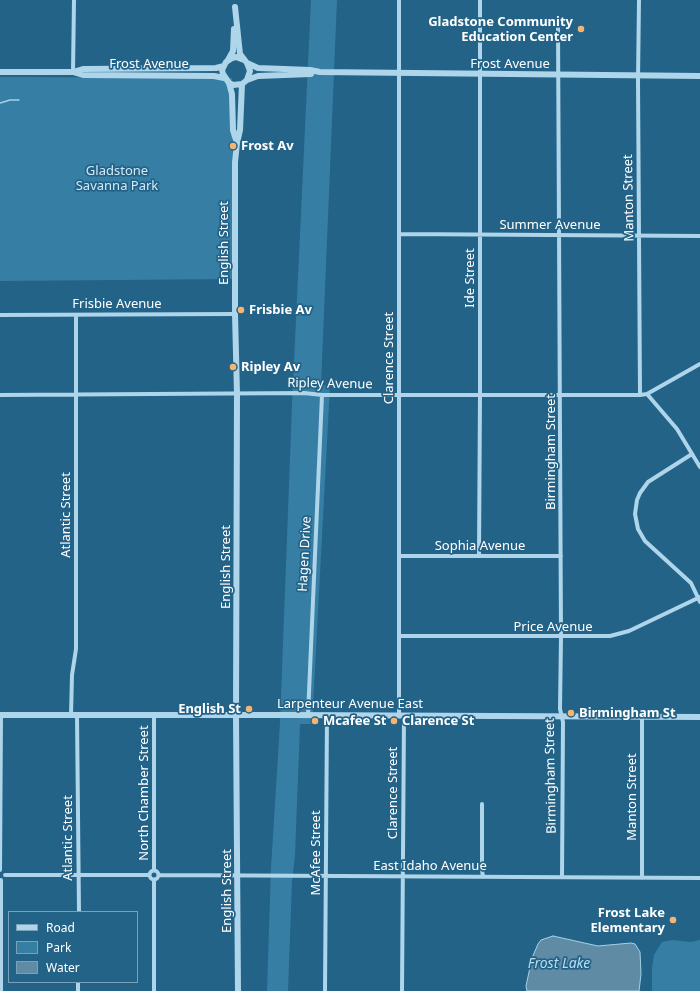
<!DOCTYPE html>
<style>
body{margin:0}
#map{position:relative;width:700px;height:991px;overflow:hidden;background:#236388;font-family:"Noto Sans",sans-serif}
canvas{display:block}
.legend{position:absolute;left:8px;top:911px;width:130px;height:72px;box-sizing:border-box;background:#236388;border:1px solid #7ba1b8;margin:0;padding:5px 7px;list-style:none;font-size:12px;color:#fff}
.legend li{display:flex;align-items:center;gap:8px;height:20px}
.legend b{width:20px;border:1px solid #7ba1b8}
</style>
<div id="map">
<canvas width="700" height="991"></canvas>
<ul class="legend">
<li><b style="height:5px;background:#aed5ea"></b>Road</li>
<li><b style="height:11px;background:#377ea5"></b>Park</li>
<li><b style="height:11px;background:#608ba4"></b>Water</li>
</ul>
</div>
<script>
const c = document.querySelector('canvas').getContext('2d');
c.lineJoin = 'round';
function fillPath(path, color) { c.fillStyle = color; c.fill(path, 'evenodd'); }
const poly = rows => new Path2D(rows.map(r => 'M' + r).join(''));
function trace(path, color, width, dash) { c.strokeStyle = color; c.lineWidth = width; c.lineCap = dash ? 'butt' : 'round'; c.setLineDash(dash || []); c.stroke(path); }
function label(font, color, halo, rows, align = 'center') {
  c.font = font + ' "Noto Sans",sans-serif'; c.lineWidth = 3.5; c.setLineDash([]); c.textBaseline = 'middle'; c.strokeStyle = halo; c.fillStyle = color; for (const [text, x, y, turn = 0] of rows) {
    c.save(); c.translate(x, y); c.rotate((+turn || 0) * Math.PI / 180); c.textAlign = isNaN(turn) ? turn : align; if (halo) c.strokeText(text, 0, 0); c.fillText(text, 0, 0); c.restore();
  }
}
const green = poly([
 [311,0,337,0,321,385,330,386,312,724,300,724,295,855,292,881,288,991,267,991,271,868,280,723,292,405],
 [0,77,232,78,234,279,0,281],
 [672,940,691,942,700,940,700,991,652,991,652,968,654,955,662,942]
]);
const water = poly([
 [553,936,598,946,631,943,635,944,640,952,641,974,639,991,527,991,526,986,532,958,538,944,541,940,553,936]
]);
const stream = poly([
 [0,103,10,100,19,100]
]);
const minor = poly([
 [639,0,638,80,640,395],
 [558,26,561,637,560,709,563,722,562,877],
 [73,72,74,0],
 [399,234,700,236],
 [0,315,235,314],
 [647,394,677,429,700,467],
 [0,395,304,393,322,395,640,395,647,394,700,364],
 [692,454,648,482,640,493,637,500,635,514,638,529,645,541,691,583,700,602],
 [399,556,561,556],
 [479,556,480,395,480,0],
 [399,636,610,636,629,631,700,597],
 [71,715,72,675,76,649,76,315],
 [77,715,79,912],
 [308,715,322,395],
 [399,716,399,0],
 [642,717,642,878],
 [482,804,482,870,483,877],
 [0,870,1,715],
 [154,870,154,715],
 '149.5 875a4.5 4.5 0 1 1 9 0a4.5 4.5 0 1 1-9 0Z',
 [5,875,149,875],
 [159,875,700,878],
 [1,880,1,991],
 [78,991,78,982],
 [154,991,154,880],
 [325,991,327,715],
 [402,991,404,716]
]);
const tertiary = poly([
 [235,7,240,54,247,63,250,71,247,80,242,84,233,85,229,83,223,74,222,70,226,62,232,58,236,57,244,60],
 [228,60,233,51,234,29],
 [247,63,258,68,310,70,320,72,700,76],
 [0,72,73,72,83,69,216,68,224,66],
 [73,72,83,75,214,76,224,78],
 [247,80,258,76,311,74],
 [229,83,232,94,233,130,237,143],
 [0,715,289,715,700,717],
 [238,991,236,715,237,394,235,314,235,162,237,143,240,130,242,84]
]);
const markers = [
 [581,29,4,"#f5b571"],
 [233,146,4,"#f5b571"],
 [241,310,4,"#f5b571"],
 [233,367,4,"#f5b571"],
 [249,709,4,"#f5b571"],
 [571,713,4,"#f5b571"],
 [315,721,4,"#f5b571"],
 [394,721,4,"#f5b571"],
 [673,920,4,"#f5b571"]
];
const poiNames = [
 ["Gladstone Community",573,22,"right"],
 ["Education Center",573,37,"right"],
 ["Frost Av",241,146],
 ["Frisbie Av",249,310],
 ["Ripley Av",241,367],
 ["English St",241,709,"right"],
 ["Birmingham St",579,713],
 ["Mcafee St",323,721],
 ["Clarence St",402,721],
 ["Frost Lake",665,913,"right"],
 ["Elementary",665,928,"right"]
];
const streetNames = [
 ["Frost Avenue",149,64],
 ["Frost Avenue",510,64],
 ["Manton Street",629,198,-91],
 ["Summer Avenue",550,225],
 ["English Street",224,243,-90],
 ["Ide Street",470,278,-90],
 ["Frisbie Avenue",117,304],
 ["Clarence Street",389,358,-90],
 ["Ripley Avenue",330,384,1],
 ["Birmingham Street",551,452,-90],
 ["Atlantic Street",66,515,-90],
 ["Sophia Avenue",480,546],
 ["Hagen Drive",305,554,-87],
 ["English Street",226,567,-90],
 ["Price Avenue",553,627],
 ["Larpenteur Avenue East",350,704],
 ["Birmingham Street",551,776,-91],
 ["North Chamber Street",144,793,-90],
 ["Clarence Street",393,793,-90],
 ["Manton Street",632,797,-90],
 ["Atlantic Street",68,838,-90],
 ["McAfee Street",316,853,-90],
 ["East Idaho Avenue",430,866],
 ["English Street",227,891,-90]
];
const parkNames = [
 ["Gladstone",117,171],
 ["Savanna Park",117,186]
];
const waterNames = [
 ["Frost Lake",559,964]
];
fillPath(green, '#377ea5');
fillPath(water, '#608ba4');
trace(water, '#a2d2eb', 1);
trace(stream, '#a2d2eb', 1.5);
trace(minor, '#aed5ea', 4);
trace(tertiary, '#aed5ea', 6);
for (const [x, y, r, color] of markers) { const dot = new Path2D(); dot.arc(x, y, r, 0, 2 * Math.PI); c.fillStyle = color; c.fill(dot); trace(dot, '#236388', 1.5); }
label('bold 13px', '#fff', '#236388', poiNames, 'left');
label('13px', '#fff', '#236388', streetNames);
label('13px', '#d3eaf7', '#236388', parkNames);
label('italic 14px', '#badef1', '#236388', waterNames);
</script>
